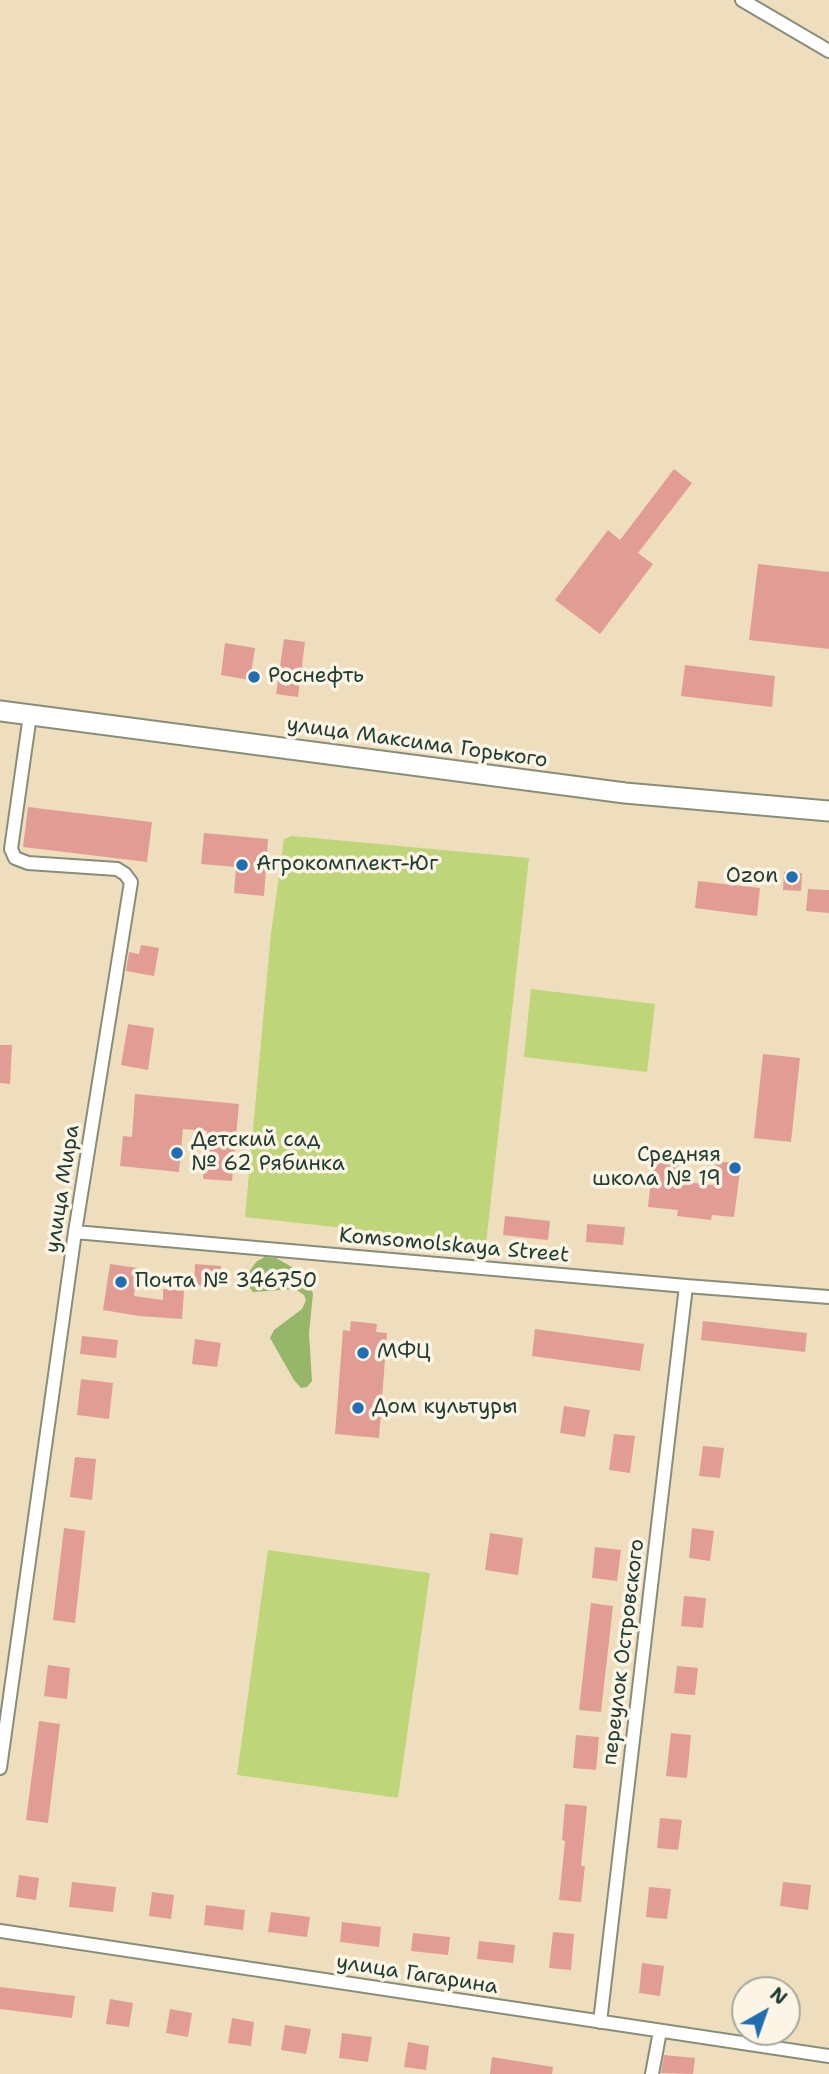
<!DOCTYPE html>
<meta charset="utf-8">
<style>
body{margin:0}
#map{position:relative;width:829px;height:2074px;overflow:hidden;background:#efdebd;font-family:"Shantell Sans",sans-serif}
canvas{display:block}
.north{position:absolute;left:731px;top:1976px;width:70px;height:70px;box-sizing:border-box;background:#fcf5e5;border:2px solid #a4ab9e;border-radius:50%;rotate:40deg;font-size:19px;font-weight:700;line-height:28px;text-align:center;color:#1f3d34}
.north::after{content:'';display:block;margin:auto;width:24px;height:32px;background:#1f6fb2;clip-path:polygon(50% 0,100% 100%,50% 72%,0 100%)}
</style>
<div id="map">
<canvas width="829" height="2074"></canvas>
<div class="north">N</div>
</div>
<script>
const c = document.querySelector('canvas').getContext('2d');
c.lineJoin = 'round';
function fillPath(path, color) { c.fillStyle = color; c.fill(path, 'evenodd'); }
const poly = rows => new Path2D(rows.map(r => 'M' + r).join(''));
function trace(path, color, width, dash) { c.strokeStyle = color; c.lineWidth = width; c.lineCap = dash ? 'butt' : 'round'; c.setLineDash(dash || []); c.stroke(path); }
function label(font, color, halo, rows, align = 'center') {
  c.font = font + ' "Shantell Sans",sans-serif'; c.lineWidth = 7; c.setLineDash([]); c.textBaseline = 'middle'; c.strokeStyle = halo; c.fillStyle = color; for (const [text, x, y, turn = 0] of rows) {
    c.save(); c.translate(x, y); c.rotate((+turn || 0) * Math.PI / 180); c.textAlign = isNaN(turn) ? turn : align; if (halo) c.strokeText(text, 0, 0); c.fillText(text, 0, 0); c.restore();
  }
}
const green = poly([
 [292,836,529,858,486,1244,245,1217,271,933,284,839],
 [531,989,655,1004,647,1072,524,1057],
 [268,1550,430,1573,398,1798,237,1775]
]);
const forest = poly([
 [265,1257,276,1258,299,1271,313,1293,309,1333,312,1381,307,1387,301,1388,294,1380,270,1338,274,1330,302,1309,306,1300,304,1295,295,1289,253,1292,247,1284,246,1277,251,1269,257,1261]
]);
const building = poly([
 [674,469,692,483,638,553,653,564,600,634,555,600,608,530,620,540],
 [758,564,829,572,829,649,749,640],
 [284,639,305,642,298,697,276,694],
 [225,643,255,648,250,680,221,675],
 [685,665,775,676,772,707,681,696],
 [28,807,152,822,147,862,23,847],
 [204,833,268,839,264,896,234,893,236,867,201,864],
 [784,872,802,873,801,891,783,890],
 [698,881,760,888,757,916,695,908],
 [808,889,829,890,829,913,806,911],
 [141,945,159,948,154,976,126,971,129,952,139,954],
 [128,1024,154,1028,148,1070,121,1065],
 [0,1045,12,1045,10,1084,0,1083],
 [763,1054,800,1058,791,1142,754,1138],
 [135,1094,239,1104,232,1181,203,1179,207,1131,183,1129,179,1172,120,1166,123,1136,132,1137],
 [654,1154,679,1157,677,1181,713,1185,716,1161,741,1164,734,1217,712,1215,711,1220,677,1216,678,1210,648,1207],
 [505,1216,550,1221,548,1240,503,1235],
 [587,1224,625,1227,623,1245,586,1242],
 [110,1264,137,1268,134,1296,163,1300,163,1289,184,1291,182,1319,139,1316,103,1310],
 [195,1264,221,1266,219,1287,194,1285],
 [351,1321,377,1324,376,1332,387,1333,379,1438,335,1434,343,1330,350,1331],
 [703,1321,807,1333,805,1352,701,1340],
 [535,1329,644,1344,640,1371,532,1356],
 [82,1336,118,1340,116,1358,80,1354],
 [195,1339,221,1343,217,1367,192,1364],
 [81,1379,113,1383,109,1419,77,1415],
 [564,1406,590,1410,585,1437,560,1433],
 [614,1434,635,1436,630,1473,609,1470],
 [703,1446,724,1448,720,1478,699,1476],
 [75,1457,96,1459,92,1500,70,1497],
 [64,1528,85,1531,75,1623,53,1620],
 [692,1528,714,1531,710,1561,689,1558],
 [490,1533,523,1538,518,1575,485,1570],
 [595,1547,621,1550,617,1581,592,1578],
 [684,1596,706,1598,703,1628,681,1626],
 [591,1603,613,1606,601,1712,579,1710],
 [48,1665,70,1668,67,1699,44,1696],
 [677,1666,698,1668,695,1695,674,1693],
 [39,1721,60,1724,48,1823,26,1820],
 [671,1733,691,1735,687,1778,666,1776],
 [576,1735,599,1737,596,1770,573,1768],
 [565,1804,587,1806,581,1866,585,1866,581,1902,559,1900,565,1841,562,1840],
 [660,1818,682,1820,678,1850,657,1848],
 [19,1875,39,1878,36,1900,16,1897],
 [72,1882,116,1887,113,1912,69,1907],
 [783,1882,811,1885,808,1910,780,1906],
 [649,1887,671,1889,667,1919,646,1917],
 [152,1892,174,1895,171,1919,149,1916],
 [206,1905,245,1910,243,1930,204,1925],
 [271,1912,310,1917,307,1937,268,1932],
 [342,1922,381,1927,379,1947,340,1942],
 [553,1932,574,1934,571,1970,549,1968],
 [413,1933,450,1937,448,1955,411,1951],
 [479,1941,515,1945,513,1963,477,1959],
 [642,1963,664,1966,660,1996,639,1993],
 [0,1987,75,1996,72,2018,0,2009],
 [110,1999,133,2003,129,2027,106,2024],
 [170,2009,192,2013,188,2037,166,2033],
 [232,2018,254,2022,251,2046,228,2043],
 [285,2025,311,2029,306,2054,281,2050],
 [342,2033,372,2037,368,2062,339,2058],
 [408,2042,429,2046,426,2070,404,2067],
 [664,2055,695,2058,693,2074,661,2073],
 [492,2057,553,2067,552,2074,490,2074]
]);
const minor = poly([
 [742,0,829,51],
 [75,1232,686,1286,829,1297],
 [0,1768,75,1232,131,882,125,874,117,869,28,863,15,858,11,849,30,715],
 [0,1931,829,2056],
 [600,2022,686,1286],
 [652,2074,660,2031]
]);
const secondary = poly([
 [0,711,625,793,829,811]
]);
const markers = [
 [254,677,7,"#1f6fb2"],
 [242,865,7,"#1f6fb2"],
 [792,877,7,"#1f6fb2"],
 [177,1153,7,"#1f6fb2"],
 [735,1168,7,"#1f6fb2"],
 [121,1282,7,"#1f6fb2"],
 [363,1353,7,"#1f6fb2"],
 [358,1408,7,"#1f6fb2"]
];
const poiNames = [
 ["Роснефть",268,677],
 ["Агрокомплект-Юг",256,865],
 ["Ozon",778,877,"right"],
 ["Детский сад",191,1141],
 ["№ 62 Рябинка",191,1165],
 ["Средняя",721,1156,"right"],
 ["школа № 19",721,1180,"right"],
 ["Почта № 346750",135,1282],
 ["МФЦ",377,1353],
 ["Дом культуры",372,1408]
];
const streetNames = [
 ["улица Максима Горького",417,743,8],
 ["улица Мира",63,1189,-81],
 ["Komsomolskaya Street",454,1246,5],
 ["переулок Островского",624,1652,-83],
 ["улица Гагарина",417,1975,9]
];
fillPath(green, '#bed57a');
fillPath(forest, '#96b66a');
fillPath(building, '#e19d94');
trace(minor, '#878e78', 16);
trace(secondary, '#878e78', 23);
trace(minor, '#fff', 12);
trace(secondary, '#fff', 19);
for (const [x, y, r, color] of markers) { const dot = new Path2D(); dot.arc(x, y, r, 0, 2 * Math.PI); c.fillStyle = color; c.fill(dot); trace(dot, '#fcf5e5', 2.5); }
label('21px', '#1f3d34', '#fcf5e5', poiNames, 'left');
label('21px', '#1f3d34', '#fcf5e5', streetNames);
</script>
